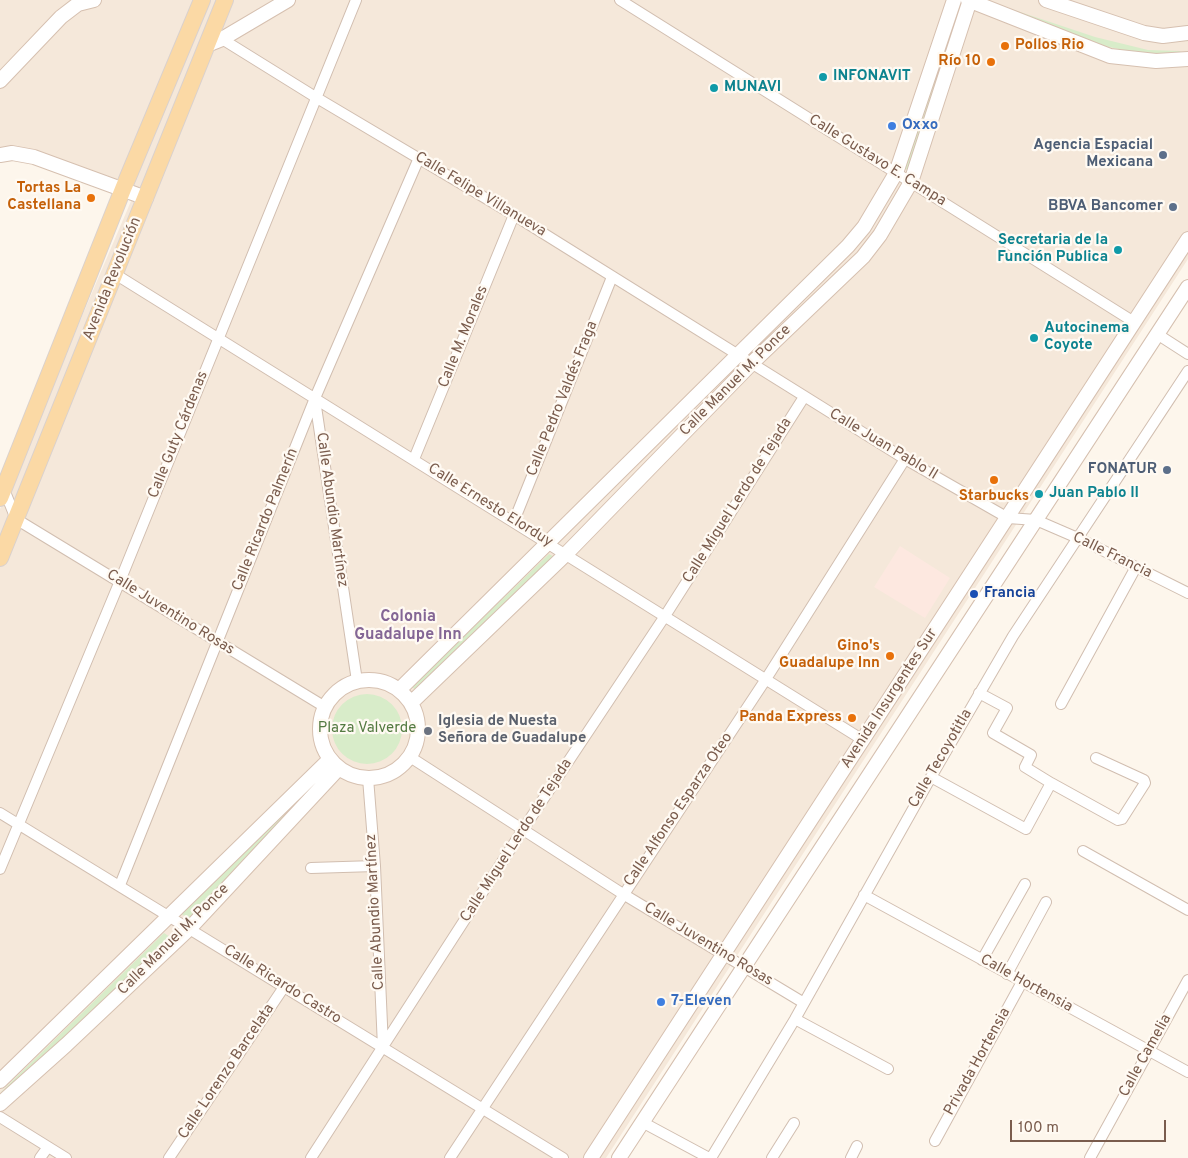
<!DOCTYPE html>
<meta charset="utf-8">
<style>
body{margin:0}
#map{position:relative;width:1188px;height:1158px;overflow:hidden;background:#fdf6ec;font-family:Overpass,sans-serif}
canvas{display:block}
.scale{position:absolute;left:1010px;top:1120px;width:156px;height:22px;box-sizing:border-box;border:2px solid #7a5c4d;border-top:0;padding-left:6px;font-size:15px;line-height:18px;white-space:nowrap;color:#7a5c4d;-webkit-text-stroke:4px #fffaf3;paint-order:stroke}
</style>
<div id="map">
<canvas width="1188" height="1158"></canvas>
<div class="scale">100 m</div>
</div>
<script>
const c = document.querySelector('canvas').getContext('2d');
c.lineJoin = 'round';
function fillPath(path, color) { c.fillStyle = color; c.fill(path, 'evenodd'); }
const poly = rows => new Path2D(rows.map(r => 'M' + r).join(''));
function trace(path, color, width, dash) { c.strokeStyle = color; c.lineWidth = width; c.lineCap = dash ? 'butt' : 'round'; c.setLineDash(dash || []); c.stroke(path); }
function label(font, color, halo, rows, align = 'center') {
  c.font = font + ' Overpass,sans-serif'; c.lineWidth = 4.5; c.setLineDash([]); c.textBaseline = 'middle'; c.strokeStyle = halo; c.fillStyle = color; for (const [text, x, y, turn = 0] of rows) {
    c.save(); c.translate(x, y); c.rotate((+turn || 0) * Math.PI / 180); c.textAlign = isNaN(turn) ? turn : align; if (halo) c.strokeText(text, 0, 0); c.fillText(text, 0, 0); c.restore();
  }
}
const residential = poly([
 [0,0,1188,0,1188,259,606,1158,0,1158,0,509,137,187,0,148]
]);
const commercial = poly([
 [900,546,950,578,925,618,874,587]
]);
const green = poly([
 [984,0,1095,37,1148,50,1181,51,1169,59,1094,44],
 [944,19,952,22,913,171,905,169],
 [549,554,556,558,416,690,412,687],
 '332 729a35 35 0 1 1 70 0a35 35 0 1 1-70 0Z',
 [320,772,322,775,191,919,181,914],
 [164,933,173,939,24,1076,0,1093]
]);
const street = poly([
 [620,0,1134,322],
 [222,39,317,98,514,215,905,459,1008,518,1036,520,1080,539,1188,593],
 [115,274,863,740],
 [1157,334,1188,354],
 [315,400,357,681],
 [414,459,514,215],
 [3,487,16,519,325,707],
 [514,521,612,277],
 [979,693,1007,708,993,733,1031,755,1025,767,1051,783],
 [1061,704,1136,567],
 [410,757,623,894,804,1003],
 [931,777,1026,829,1051,783,1118,820,1122,819,1145,783,1144,780,1096,758],
 [368,778,375,866,383,1047],
 [0,813,563,1158],
 [1083,851,1188,910],
 [311,868,375,866],
 [0,869,120,581,356,0],
 [120,885,315,398,419,158],
 [864,895,1188,1072],
 [982,960,1025,884],
 [1007,974,1046,902],
 [795,1019,888,1069],
 [0,1117,66,1158],
 [642,1122,709,1158],
 [935,1141,1022,982],
 [40,1158,48,1147],
 [169,1158,284,987],
 [311,1158,522,831,665,616,804,397],
 [450,1158,766,679,905,459],
 [711,1158,795,1019,931,777,1013,636,1188,371],
 [772,1158,794,1123],
 [851,1158,857,1146],
 [1090,1158,1188,980]
]);
const secondary = poly([
 [968,0,1110,56,1156,61,1188,59],
 [1046,0,1144,33,1163,36,1188,33],
 [207,45,222,39,288,0],
 [0,81,61,17,78,4,94,0],
 [0,155,12,153,34,157,146,198],
 '320 729a49 49 0 1 1 98 0a49 49 0 1 1-98 0Z',
 [399,690,848,246,864,227,896,173,954,0],
 [411,703,566,554,751,364,863,257,880,235,911,182,970,0],
 [0,1081,330,759],
 [0,1104,66,1045,190,928,339,768],
 [591,1158,1188,239],
 [619,1158,1188,287]
]);
const primary = poly([
 [0,498,123,189,202,0],
 [0,558,225,0]
]);
const markers = [
 [1005,46,5,"#e8710a"],
 [991,62,5,"#e8710a"],
 [823,77,5,"#0f9aa8"],
 [714,88,5,"#0f9aa8"],
 [892,126,5,"#3f7fe0"],
 [1163,155,5,"#5c6f8a"],
 [91,198,5,"#e8710a"],
 [1173,207,5,"#5c6f8a"],
 [1118,250,5,"#0f9aa8"],
 [1034,338,5,"#0f9aa8"],
 [1167,470,5,"#5c6f8a"],
 [994,480,5,"#e8710a"],
 [1039,494,5,"#0f9aa8"],
 [974,594,5,"#1a4fb4"],
 [890,656,5,"#e8710a"],
 [852,718,5,"#e8710a"],
 [428,731,5,"#6b7280"],
 [661,1002,5,"#3f7fe0"]
];
const foodNames = [
 ["Pollos Rio",1015,46,"left"],
 ["Río 10",981,62],
 ["Tortas La",81,189],
 ["Castellana",81,206],
 ["Starbucks",994,497,"center"],
 ["Gino's",880,647],
 ["Guadalupe Inn",880,664],
 ["Panda Express",842,718]
];
const cultureNames = [
 ["INFONAVIT",833,77],
 ["MUNAVI",724,88],
 ["Secretaria de la",1108,241,"right"],
 ["Función Publica",1108,258,"right"],
 ["Autocinema",1044,329],
 ["Coyote",1044,346],
 ["Juan Pablo II",1049,494]
];
const shopNames = [
 ["Oxxo",902,126],
 ["7-Eleven",671,1002]
];
const serviceNames = [
 ["Agencia Espacial",1153,146],
 ["Mexicana",1153,163],
 ["BBVA Bancomer",1163,207],
 ["FONATUR",1157,470]
];
const streetNames = [
 ["Calle Gustavo E. Campa",877,161,32],
 ["Calle Felipe Villanueva",480,195,31],
 ["Avenida Revolución",113,279,-68],
 ["Calle M. Morales",464,337,-68],
 ["Calle Manuel M. Ponce",736,381,-45],
 ["Calle Pedro Valdés Fraga",563,399,-68],
 ["Calle Guty Cárdenas",179,435,-68],
 ["Calle Juan Pablo II",883,445,31],
 ["Calle Miguel Lerdo de Tejada",738,501,-58],
 ["Calle Ernesto Elorduy",490,506,32],
 ["Calle Abundio Martínez",331,510,82],
 ["Calle Ricardo Palmerín",266,520,-68],
 ["Calle Francia",1112,556,26],
 ["Calle Juventino Rosas",170,613,32],
 ["Avenida Insurgentes Sur",890,699,-57],
 ["Calle Tecoyotitla",941,759,-60],
 ["Calle Alfonso Esparza Oteo",679,810,-56],
 ["Calle Miguel Lerdo de Tejada",517,841,-57],
 ["Calle Abundio Martínez",376,912,-93],
 ["Calle Manuel M. Ponce",174,940,-45],
 ["Calle Juventino Rosas",708,945,31],
 ["Calle Hortensia",1026,984,29],
 ["Calle Ricardo Castro",282,985,32],
 ["Calle Camelia",1146,1056,-61],
 ["Privada Hortensia",978,1062,-61],
 ["Calle Lorenzo Barcelata",227,1072,-56]
];
const transitNames = [
 ["Francia",984,594]
];
const worshipNames = [
 ["Iglesia de Nuesta",438,722],
 ["Señora de Guadalupe",438,739]
];
const parkNames = [
 ["Plaza Valverde",367,729]
];
const neighbourhoodNames = [
 ["Colonia",408,618],
 ["Guadalupe Inn",408,636]
];
fillPath(residential, '#f5e8da');
fillPath(commercial, '#fde8e0');
fillPath(green, '#d8ecc9');
trace(street, '#d1beb0', 12);
trace(secondary, '#d6c0b0', 16);
trace(primary, '#dad1cd', 18);
trace(street, '#fff', 10);
trace(secondary, '#fff', 14);
trace(primary, '#fbd9a5', 16);
for (const [x, y, r, color] of markers) { const dot = new Path2D(); dot.arc(x, y, r, 0, 2 * Math.PI); c.fillStyle = color; c.fill(dot); trace(dot, '#fffaf3', 2); }
label('bold 15px', '#c56008', '#fffaf3', foodNames, 'right');
label('bold 15px', '#0d838f', '#fffaf3', cultureNames, 'left');
label('bold 15px', '#366cbe', '#fffaf3', shopNames, 'left');
label('bold 15px', '#4e5e75', '#fffaf3', serviceNames, 'right');
label('15px', '#7a5c4d', '#fffaf3', streetNames);
label('bold 15px', '#164399', '#fffaf3', transitNames, 'left');
label('bold 15px', '#5b616d', '#fffaf3', worshipNames, 'left');
label('15px', '#537a41', '#fffaf3', parkNames);
label('bold 16px', '#846695', '#fffaf3', neighbourhoodNames);
</script>
